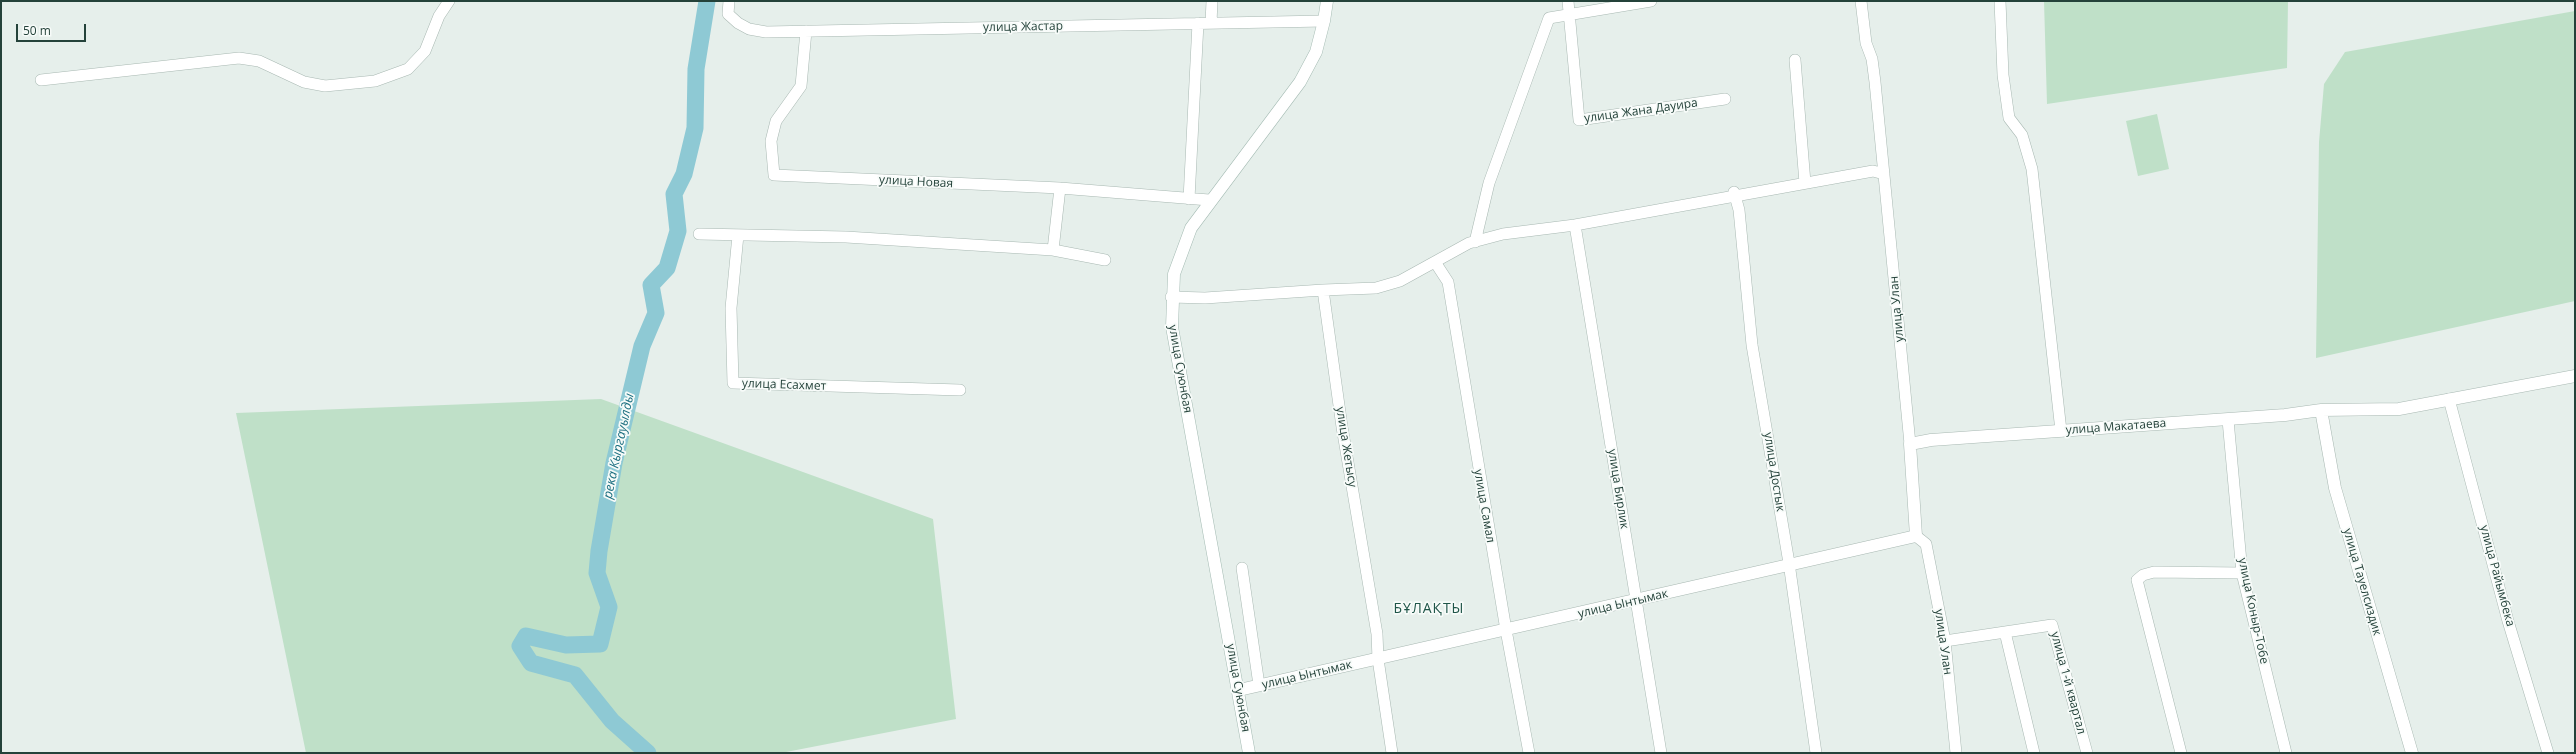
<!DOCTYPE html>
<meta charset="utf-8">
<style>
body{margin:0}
#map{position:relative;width:2576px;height:754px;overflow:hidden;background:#e6efeb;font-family:"Open Sans",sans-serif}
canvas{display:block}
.frame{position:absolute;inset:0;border:2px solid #24423a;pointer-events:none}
.scale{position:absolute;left:16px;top:24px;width:70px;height:18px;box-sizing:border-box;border:2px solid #24423a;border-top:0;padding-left:5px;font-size:12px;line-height:14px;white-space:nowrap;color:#24423a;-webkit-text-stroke:3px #f7fbf9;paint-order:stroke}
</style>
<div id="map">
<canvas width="2576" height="754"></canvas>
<div class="frame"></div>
<div class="scale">50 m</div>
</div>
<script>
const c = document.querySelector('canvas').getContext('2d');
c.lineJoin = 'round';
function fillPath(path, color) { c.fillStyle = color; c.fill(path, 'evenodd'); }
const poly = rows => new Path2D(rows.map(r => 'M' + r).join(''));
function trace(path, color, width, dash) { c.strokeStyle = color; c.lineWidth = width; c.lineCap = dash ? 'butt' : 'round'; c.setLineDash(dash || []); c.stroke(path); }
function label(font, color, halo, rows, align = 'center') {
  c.font = font + ' "Open Sans",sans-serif'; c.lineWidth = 3.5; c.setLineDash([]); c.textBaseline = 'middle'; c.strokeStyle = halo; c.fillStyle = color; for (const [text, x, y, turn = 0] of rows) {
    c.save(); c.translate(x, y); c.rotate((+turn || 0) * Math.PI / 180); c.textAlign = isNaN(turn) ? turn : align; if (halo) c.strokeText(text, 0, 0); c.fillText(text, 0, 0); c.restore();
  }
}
const green = poly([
 [2044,1,2288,1,2287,68,2047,104],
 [2575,11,2575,301,2316,358,2319,142,2324,84,2345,52],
 [2157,114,2169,169,2138,176,2126,121],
 [601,399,933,519,956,719,781,753,306,753,236,413]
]);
const river = poly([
 [648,753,612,721,575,675,531,663,520,646,526,636,566,645,600,644,609,607,597,573,599,551,614,463,642,346,656,313,651,285,667,268,678,231,674,194,684,174,695,128,696,69,707,1]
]);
const minor = poly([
 [729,1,728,14,738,23,749,29,766,32,1324,21],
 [1568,1,1579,120,1725,99],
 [1861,1,1866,43,1872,59,1875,82,1910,444],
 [2000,1,2003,75,2009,118,2022,135,2032,169,2061,431],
 [1211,23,1212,1],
 [806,31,801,86,776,121,771,141,774,175,1060,188,1209,200],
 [1795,60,1805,183],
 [41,80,239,58,259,61,304,82,325,86,375,81,408,69,425,51,439,16,449,1],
 [1734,192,1739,210,1752,345,1789,563,1816,753],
 [1189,199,1198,23],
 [1575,225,1661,753],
 [699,234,846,237,1053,250,1105,260],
 [738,235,731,308,733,383,960,390],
 [1475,242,1489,183,1549,18,1651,1],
 [1053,250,1060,188],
 [1435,262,1448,282,1506,630,1529,753],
 [1323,290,1376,288,1400,281,1469,243,1503,234,1575,225,1873,171,1884,174],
 [1171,297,1205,298,1323,290,1342,427,1377,634,1378,659,1392,753],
 [2449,399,2508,621,2548,753],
 [2228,420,2242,573,2286,753],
 [1916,536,1926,544,1945,641,1956,753],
 [1242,568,1259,685],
 [2005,632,2034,753],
 [1945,641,2052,625,2087,753],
 [2181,753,2137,580,2143,575,2154,572,2242,573]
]);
const tertiary = poly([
 [2321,410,2335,488,2412,753],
 [1239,690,1916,536,1910,444,1931,440,2285,415,2321,410,2399,409,2575,376]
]);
const secondary = poly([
 [1249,753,1172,327,1174,274,1191,228,1300,82,1316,52,1324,21,1327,1]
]);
const streetNames = [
 ["улица Жастар",1023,27,-1],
 ["улица Жана Дауира",1641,111,-8],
 ["улица Новая",916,182,3],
 ["улица Улан",1897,309,-95],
 ["улица Суюнбая",1180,369,80],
 ["улица Есахмет",784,385,2],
 ["улица Макатаева",2116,427,-4],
 ["улица Жетысу",1346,447,81],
 ["улица Достык",1774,472,81],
 ["улица Бирлик",1618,489,81],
 ["улица Самал",1484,506,80],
 ["улица Райымбека",2497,576,75],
 ["улица Тауелсиздик",2362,582,74],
 ["улица Ынтымак",1623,604,-13],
 ["улица Коныр-Тобе",2253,611,78],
 ["улица Улан",1943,642,82],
 ["улица Ынтымак",1307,675,-13],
 ["улица 1-й квартал",2068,683,75],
 ["улица Суюнбая",1238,688,80]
];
const waterNames = [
 ["река Кыргауылды",619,446,-78]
];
const quarterNames = [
 ["БҰЛАҚТЫ",1429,609]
];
fillPath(green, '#bfe0c8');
trace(river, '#8ec9d4', 17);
trace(minor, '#a8b8b2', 12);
trace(tertiary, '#a8b8b2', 13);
trace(secondary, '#a4bbb3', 13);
trace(minor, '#fff', 11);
trace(tertiary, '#fff', 12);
trace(secondary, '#fff', 12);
label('12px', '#24423a', '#f7fbf9', streetNames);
label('italic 13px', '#1c6f80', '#f7fbf9', waterNames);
c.letterSpacing = '1px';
label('14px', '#1f5548', '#f7fbf9', quarterNames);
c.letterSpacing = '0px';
</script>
